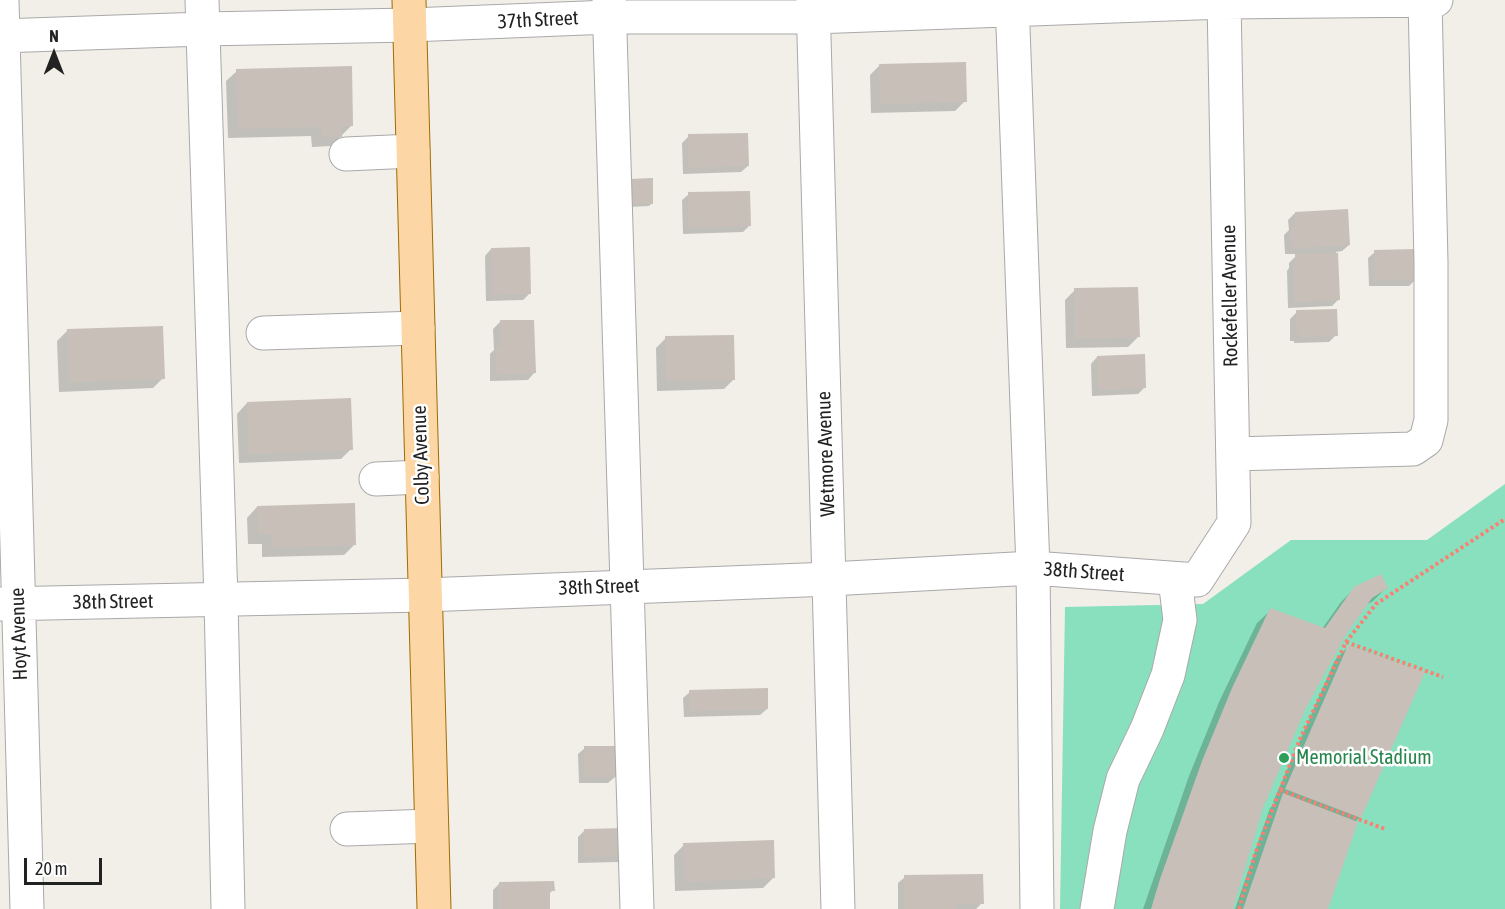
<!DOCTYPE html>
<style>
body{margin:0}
#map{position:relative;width:1505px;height:909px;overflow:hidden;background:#f2efe9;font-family:"Asap Condensed",sans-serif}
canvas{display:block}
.north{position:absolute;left:24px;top:24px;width:60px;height:60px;-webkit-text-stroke:4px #fff;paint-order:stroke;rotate:0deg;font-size:16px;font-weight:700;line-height:24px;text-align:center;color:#222}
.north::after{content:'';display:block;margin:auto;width:21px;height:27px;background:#222;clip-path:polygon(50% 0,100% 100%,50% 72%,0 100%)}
.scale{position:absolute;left:24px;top:858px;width:78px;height:27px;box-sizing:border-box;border:3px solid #222;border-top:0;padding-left:8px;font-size:18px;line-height:21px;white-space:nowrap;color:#222;-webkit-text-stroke:4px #fff;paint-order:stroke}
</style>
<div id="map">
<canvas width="1505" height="909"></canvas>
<div class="north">N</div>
<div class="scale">20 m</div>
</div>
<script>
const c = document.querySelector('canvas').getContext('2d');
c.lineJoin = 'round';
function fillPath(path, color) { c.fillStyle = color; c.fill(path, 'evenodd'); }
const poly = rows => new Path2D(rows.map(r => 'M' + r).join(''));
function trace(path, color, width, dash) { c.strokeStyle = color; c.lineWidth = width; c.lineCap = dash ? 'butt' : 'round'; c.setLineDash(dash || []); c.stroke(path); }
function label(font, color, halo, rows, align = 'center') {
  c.font = font + ' "Asap Condensed",sans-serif'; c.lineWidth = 5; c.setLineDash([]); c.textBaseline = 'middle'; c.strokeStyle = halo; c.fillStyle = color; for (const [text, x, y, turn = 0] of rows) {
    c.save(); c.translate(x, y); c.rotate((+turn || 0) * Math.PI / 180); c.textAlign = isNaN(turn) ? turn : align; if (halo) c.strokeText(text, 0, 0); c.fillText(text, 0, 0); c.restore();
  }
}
const pitch = poly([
 [1505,484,1505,909,1060,909,1065,607,1203,604,1291,540,1427,540]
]);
const shadow = poly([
 [880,65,965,101,955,111,871,113,870,75],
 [237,71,352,125,331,146,312,147,311,136,228,138,226,81],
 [689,136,748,166,741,172,683,174,682,143],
 [627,183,652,203,649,206,628,207],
 [689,194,750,225,743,232,683,234,682,200],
 [1295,213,1349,245,1342,251,1336,252,1338,300,1332,306,1288,308,1287,271,1289,268,1289,263,1298,254,1285,254,1284,235,1289,230,1288,220],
 [491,249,530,293,523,300,486,301,485,256],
 [1375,252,1416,279,1409,286,1369,286,1368,258],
 [1075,290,1138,337,1128,347,1066,348,1065,300],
 [1297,312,1336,335,1329,342,1294,343,1294,341,1290,341,1290,319],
 [500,322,534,373,528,380,490,381,490,354,494,350,493,329],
 [67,331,163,378,153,388,59,392,57,341],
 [666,338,734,379,724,389,657,391,656,348],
 [1097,357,1144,388,1138,394,1092,396,1091,364],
 [247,403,351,449,341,459,239,463,237,414],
 [257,507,354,545,344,555,262,557,262,544,248,544,247,518],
 [1355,588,1386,588,1373,601,1364,606,1343,635,1304,709,1262,808,1231,909,1143,909,1189,776,1219,702,1257,623,1271,610,1322,629,1341,602],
 [1348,647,1360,817,1355,822,1326,909,1235,909,1270,808,1275,803,1273,802,1335,660],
 [690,692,767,709,760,715,684,717,683,698],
 [585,748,615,777,608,783,579,783,578,754],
 [584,831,625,856,618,862,578,863,578,837],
 [684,845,773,878,763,888,675,891,674,855],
 [905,877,982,903,976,909,898,909,898,883],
 [499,884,553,890,549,894,549,909,493,909,493,890]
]);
const building = poly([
 [966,62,967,102,881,104,879,64],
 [352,66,353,126,342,126,342,137,321,137,321,127,238,129,236,69],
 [748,133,749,166,689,168,688,134],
 [653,178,653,204,630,204,630,179],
 [750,191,751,226,689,228,688,192],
 [1348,209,1350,245,1292,248,1290,227,1295,226,1295,212],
 [530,247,531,294,492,295,491,248],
 [1416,249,1417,279,1375,280,1374,250],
 [1338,253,1340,300,1294,302,1293,263,1295,263,1295,254],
 [1138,287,1140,337,1075,339,1074,288],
 [1337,309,1338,336,1301,337,1300,335,1297,335,1296,310],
 [500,320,534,320,536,373,497,375,496,346,501,346],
 [163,326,165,379,69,382,67,329],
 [734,335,735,380,666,381,665,336],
 [1145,354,1146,388,1098,390,1097,356],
 [351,398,353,450,249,454,247,402],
 [355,503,356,545,272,548,271,534,258,534,257,506],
 [1381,574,1388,588,1372,598,1345,636,1305,710,1263,808,1233,909,1151,909,1160,879,1202,761,1232,688,1270,608,1325,628,1354,587],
 [1348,645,1425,672,1361,818,1285,789],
 [768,688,768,709,690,711,689,690],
 [584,746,616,746,616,777,585,777],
 [1283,793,1358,822,1328,909,1243,909],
 [626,828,626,856,584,857,584,829],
 [774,840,775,878,685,882,683,843],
 [983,874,984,904,956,904,956,909,905,909,904,875],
 [554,881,555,891,550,891,550,909,499,909,499,882]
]);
const path = poly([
 [1346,642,1443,677],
 [1280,790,1385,829],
 [1239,909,1255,854,1300,739,1346,642,1376,604,1505,519]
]);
const minor = poly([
 [2,0,27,909],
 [202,0,221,600,228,909],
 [609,0,637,909],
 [813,0,838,909],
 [1012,0,1033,568,1037,909],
 [0,36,203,29,410,25,610,17,813,17,1224,2,1436,0],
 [346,154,413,151],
 [263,333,418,328],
 [1233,454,1413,449,1426,440,1431,420,1431,262,1425,0],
 [376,479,422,477],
 [0,604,425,595,830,579,1033,568,1197,580,1234,523,1224,0],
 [347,829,431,826],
 [1097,909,1110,831,1123,779,1147,729,1168,675,1180,620,1175,579]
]);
const major = poly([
 [409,0,434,909]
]);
const markers = [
 [1284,758,6,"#2e9e5b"]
];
const streetNames = [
 ["37th Street",538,20,-3],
 ["Rockefeller Avenue",1230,296,-91],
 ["Wetmore Avenue",826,454,-92],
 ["Colby Avenue",421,455,-92],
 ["38th Street",1084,572,4],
 ["38th Street",599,587,-2],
 ["38th Street",113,602,-1],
 ["Hoyt Avenue",19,634,-92]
];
const leisureNames = [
 ["Memorial Stadium",1296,758]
];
fillPath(pitch, '#88e0be');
fillPath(shadow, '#0003');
fillPath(building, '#c7bfb8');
trace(minor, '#a9a9a9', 35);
trace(major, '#a06b00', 35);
trace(path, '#fa8072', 4, [3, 3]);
trace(minor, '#fff', 33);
trace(major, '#fcd6a4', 33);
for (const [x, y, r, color] of markers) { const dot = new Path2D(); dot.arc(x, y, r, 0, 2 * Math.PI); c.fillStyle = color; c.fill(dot); trace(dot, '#fff', 2); }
label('20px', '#222', '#fff', streetNames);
label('20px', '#27864d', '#fff', leisureNames, 'left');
</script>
